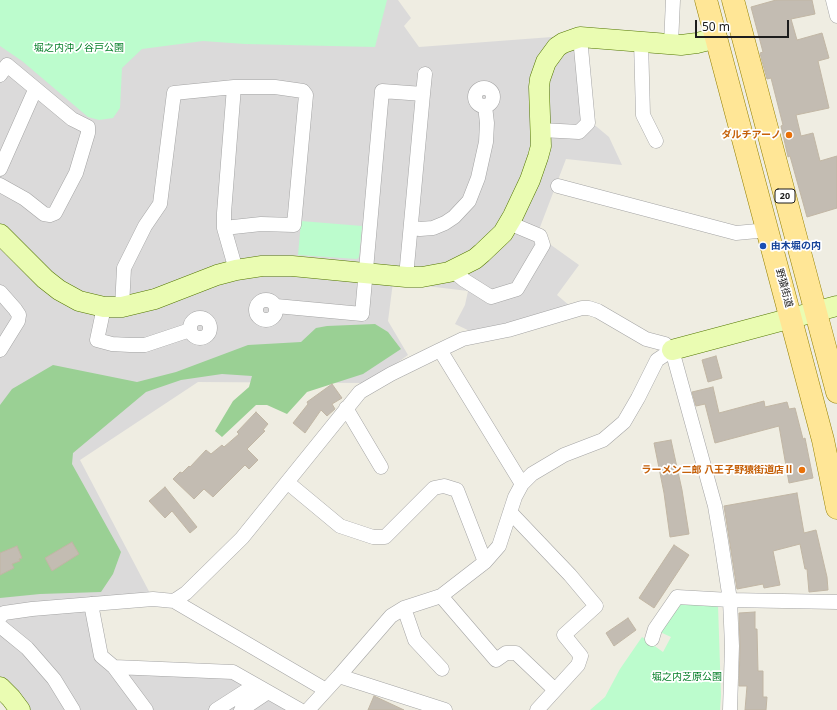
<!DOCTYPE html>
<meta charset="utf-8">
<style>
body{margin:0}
#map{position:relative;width:837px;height:710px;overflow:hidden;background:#efede2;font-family:"Noto Sans",sans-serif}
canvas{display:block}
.scale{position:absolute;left:695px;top:20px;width:94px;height:18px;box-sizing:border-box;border:2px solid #1d1d1d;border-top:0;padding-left:5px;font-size:12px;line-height:14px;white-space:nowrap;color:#1d1d1d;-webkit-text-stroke:3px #fff;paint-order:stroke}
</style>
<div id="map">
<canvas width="837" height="710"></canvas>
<div class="scale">50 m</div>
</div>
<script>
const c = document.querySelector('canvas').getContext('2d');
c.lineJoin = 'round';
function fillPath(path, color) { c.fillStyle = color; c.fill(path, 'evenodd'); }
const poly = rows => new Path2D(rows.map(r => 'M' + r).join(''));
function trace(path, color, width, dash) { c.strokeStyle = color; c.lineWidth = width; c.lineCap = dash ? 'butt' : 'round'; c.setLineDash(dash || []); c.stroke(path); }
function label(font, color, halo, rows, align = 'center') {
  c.font = font + ' "Noto Sans","Noto Sans JP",sans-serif'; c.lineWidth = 3.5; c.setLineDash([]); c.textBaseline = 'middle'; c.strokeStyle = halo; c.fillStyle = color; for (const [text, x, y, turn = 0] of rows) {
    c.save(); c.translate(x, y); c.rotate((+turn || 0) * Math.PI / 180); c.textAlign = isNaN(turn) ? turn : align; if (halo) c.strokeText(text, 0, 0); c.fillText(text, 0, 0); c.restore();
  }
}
const residential = poly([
 [0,0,398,0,411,18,404,26,419,47,552,37,584,43,591,122,609,137,622,165,566,159,537,235,579,265,557,295,570,306,474,333,455,324,465,305,468,291,393,282,388,321,408,355,383,373,364,383,198,382,80,460,153,599,92,604,101,656,114,667,233,672,300,710,20,710,0,687]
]);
const forest = poly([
 [375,324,388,332,401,349,363,374,307,392,287,414,267,405,256,405,222,437,215,431,233,401,249,387,252,376,222,374,181,380,146,392,73,453,72,464,121,552,113,574,101,592,40,594,0,598,0,405,12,389,53,365,137,382,176,372,248,345,301,342,316,328,327,326]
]);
const park = poly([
 [0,0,387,0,375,47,245,44,203,41,142,49,122,68,120,108,113,118,99,120,88,117,22,61,0,46],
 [301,221,362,226,359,257,357,259,298,255],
 [680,603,718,605,721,695,720,710,590,710,605,697,620,669,642,637,663,652,671,637,660,632]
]);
const building = poly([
 [776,0,812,0,815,14,791,19,797,40,822,33,829,58,818,61,829,108,796,115,801,136,813,133,820,161,837,156,837,208,807,217,790,156,788,157,781,126,783,125,771,78,767,79,762,61,760,53,763,52,751,7,776,0],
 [716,356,722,378,708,382,702,360,716,356],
 [332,384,342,398,332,404,335,409,327,416,321,410,305,433,293,423,308,404,307,402,332,384],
 [713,387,719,413,764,401,765,407,787,402,789,409,795,408,803,439,805,438,813,478,789,483,779,426,715,443,705,404,696,406,692,392,713,387],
 [256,412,268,424,263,430,265,431,247,449,258,460,249,469,245,465,213,497,204,489,194,499,173,479,180,472,182,473,189,466,190,467,206,450,211,454,222,445,224,447,239,434,237,432,256,412],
 [671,440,682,490,689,534,670,537,664,493,654,443,671,440],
 [165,487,197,527,190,533,172,511,165,518,149,501,165,487],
 [797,493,804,533,816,530,827,577,828,590,809,592,807,569,805,569,800,544,773,551,780,585,764,588,763,584,737,589,724,506,797,493],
 [72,542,79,554,52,571,45,558,72,542],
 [674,545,689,555,654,608,639,598,674,545],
 [17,546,22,558,19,559,20,561,12,564,14,568,0,575,0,553,17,546],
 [755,612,755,629,757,629,758,671,763,671,763,697,767,697,766,710,745,710,747,686,739,686,740,646,739,613,755,612],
 [628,618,636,630,614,646,606,633,628,618],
 [374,696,404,710,368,710,374,696]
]);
const street = poly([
 [833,0,837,16],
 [641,41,643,115,656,141],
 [671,44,673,0],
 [0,75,7,65,72,119,88,127,88,133,76,173,55,213,50,215,44,214,25,199,0,185],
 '475 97a9 9 0 1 1 18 0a9 9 0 1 1-18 0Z',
 [423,94,425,74],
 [541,130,579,132,588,123,580,37],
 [0,169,35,90],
 [558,186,736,233,768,230],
 [224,228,224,213,234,87],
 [411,228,420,229,433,228,445,223,454,217,469,201,478,178,486,142,487,123,485,106],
 [452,270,464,280,491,297,517,289,543,245,540,236,509,223],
 [0,292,15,309,19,315,18,321,0,350],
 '256 310a10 10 0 1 1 20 0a10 10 0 1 1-20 0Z',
 [276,306,362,314,382,91,423,94,406,277],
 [104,307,97,340,112,344,130,345,145,345,190,330],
 [122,307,124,268,145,226,160,204,174,93,234,87,275,87,303,91,306,95,294,225,261,224,224,228,236,270],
 '190 328a10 10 0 1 1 20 0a10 10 0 1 1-20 0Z',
 [440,350,463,339,508,330,582,308,589,308,598,311,646,339,665,344,672,350,715,506,721,541,730,600,732,646,730,710],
 [346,408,381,467],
 [287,482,340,526,373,537,385,537,434,488,444,486,457,490,485,562],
 [510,512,570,575,596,606,564,635,581,656,578,665,537,710],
 [441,596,496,660,506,653,516,653,555,690],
 [174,601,326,690],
 [91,604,101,656,114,667,233,672,300,710],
 [404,608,415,640,442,669],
 [0,617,4,613,32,609,153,599,174,601,186,593,242,538,360,392,391,374,440,350,522,484],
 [0,626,27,648,54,679,73,710],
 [652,639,655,629,677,597,730,600,837,602],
 [114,667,146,710],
 [339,676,445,710],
 [216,710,255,685],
 [241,710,268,692],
 [308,710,339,676,391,616,404,608,441,596,485,562,499,546,515,497,522,484,532,474,564,455,603,440,624,422,638,398,657,360,672,350]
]);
const secondary = poly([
 [0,234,45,279,59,290,79,301,104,307,122,307,155,299,217,275,236,270,262,266,292,266,406,277,422,277,449,272,475,259,482,253,503,233,513,216,530,180,538,157,541,146,539,87,540,79,546,62,557,47,563,43,580,37,681,45,697,43,717,38],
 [672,350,837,306],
 [0,687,11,698,20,710]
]);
const primary = poly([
 [706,0,823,440,837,508],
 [733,0,837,392]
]);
const markers = [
 [789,135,4,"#e8710a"],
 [763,246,4,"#1a4fb4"],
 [802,470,4,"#e8710a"]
];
const shields = [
 [785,196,20]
];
const shieldNames = [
 ["20",785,196]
];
const parkNames = [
 ["堀之内沖ノ谷戸公園",79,48],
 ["堀之内芝原公園",687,677]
];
const foodNames = [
 ["ダルチアーノ",781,135],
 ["ラーメン二郎 八王子野猿街道店Ⅱ",794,470]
];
const transitNames = [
 ["由木堀の内",771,246]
];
const streetNames = [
 ["野猿街道",784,288,75]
];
fillPath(residential, '#dbdada');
fillPath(forest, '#9ad094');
fillPath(park, '#bcfccd');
fillPath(building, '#c3bcb2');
trace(building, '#c1b6a4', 1);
trace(street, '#a4a4a4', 15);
trace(secondary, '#537700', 21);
trace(primary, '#958100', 23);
trace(street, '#fff', 14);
trace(secondary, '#eafcb2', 20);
trace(primary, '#ffe696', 22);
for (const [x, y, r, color] of markers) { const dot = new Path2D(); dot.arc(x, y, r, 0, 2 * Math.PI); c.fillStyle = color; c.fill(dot); trace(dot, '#fff', 1.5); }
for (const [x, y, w] of shields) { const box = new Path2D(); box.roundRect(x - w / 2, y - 7, w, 14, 3); c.fillStyle = '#fff'; c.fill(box); trace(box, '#1d1d1d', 1); }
label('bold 9px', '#1d1d1d', null, shieldNames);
label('10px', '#067f28', '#fff', parkNames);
label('bold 10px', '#c56008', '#fff', foodNames, 'right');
label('bold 10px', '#164399', '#fff', transitNames, 'left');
label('10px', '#1d1d1d', '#fff', streetNames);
</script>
